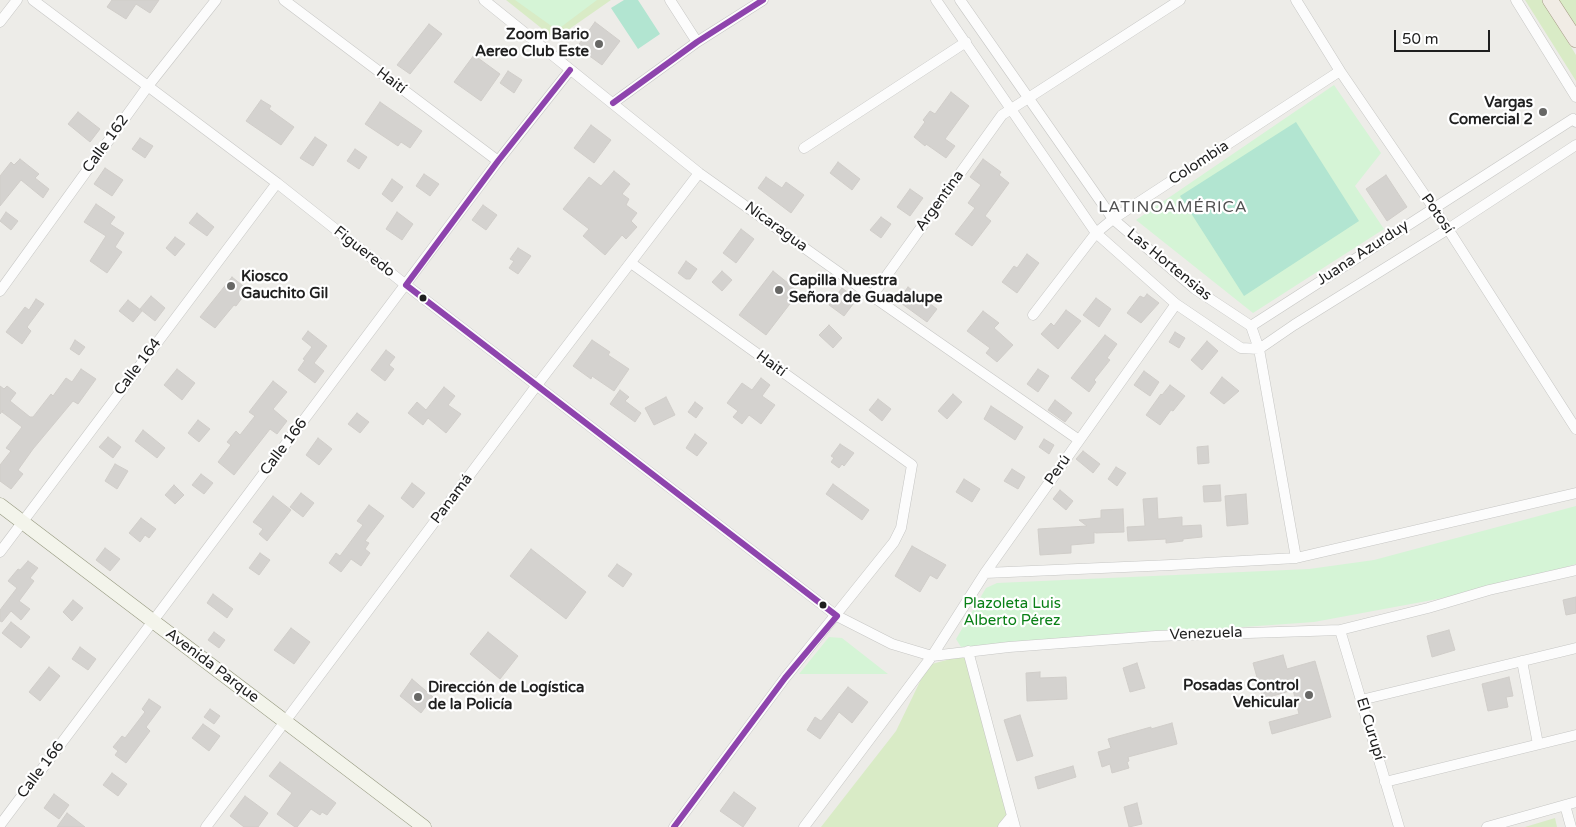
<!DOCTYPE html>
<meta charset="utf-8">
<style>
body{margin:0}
#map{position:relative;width:1576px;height:827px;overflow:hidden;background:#edece8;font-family:"Varela Round",sans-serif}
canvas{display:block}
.scale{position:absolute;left:1394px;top:30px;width:96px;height:22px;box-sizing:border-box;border:2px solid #1f1f1f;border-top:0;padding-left:6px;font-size:15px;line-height:18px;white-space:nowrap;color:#1f1f1f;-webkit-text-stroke:4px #fff;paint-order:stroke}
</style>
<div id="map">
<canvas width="1576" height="827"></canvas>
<div class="scale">50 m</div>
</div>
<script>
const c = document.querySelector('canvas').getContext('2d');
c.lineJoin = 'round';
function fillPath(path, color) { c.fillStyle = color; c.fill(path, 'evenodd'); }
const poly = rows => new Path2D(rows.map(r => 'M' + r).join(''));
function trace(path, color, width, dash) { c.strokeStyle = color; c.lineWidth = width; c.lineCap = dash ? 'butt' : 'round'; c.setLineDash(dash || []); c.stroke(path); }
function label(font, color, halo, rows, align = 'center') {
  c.font = font + ' "Varela Round",sans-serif'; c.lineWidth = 4.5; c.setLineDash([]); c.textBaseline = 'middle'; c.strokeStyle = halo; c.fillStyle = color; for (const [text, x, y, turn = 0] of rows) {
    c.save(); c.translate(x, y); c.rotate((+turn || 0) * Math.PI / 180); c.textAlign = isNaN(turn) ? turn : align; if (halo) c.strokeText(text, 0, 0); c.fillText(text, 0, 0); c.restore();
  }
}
const grass = poly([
 [506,0,611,0,555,39],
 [1525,0,1542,0,1576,55,1576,81],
 [1557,0,1576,0,1576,30],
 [973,653,1019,827,821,827,896,731,928,665],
 [1555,818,1557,827,1525,827]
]);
const park = poly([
 [515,0,597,0,557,30],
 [1334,85,1381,153,1355,186,1384,229,1253,313,1136,220],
 [1576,506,1576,564,1497,588,1314,622,961,647,956,639,986,588,997,583,1309,569,1374,560],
 [829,637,842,638,888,674,799,674]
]);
const pitch = poly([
 [624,0,638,0,660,34,638,49,611,8],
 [1296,122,1359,221,1244,296,1180,196]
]);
const building = poly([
 [112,0,159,0,150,13,136,4,126,19,107,7,112,0],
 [595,22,620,41,602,65,577,47,595,22],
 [429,24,442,34,410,74,397,65,429,24],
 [474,55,500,74,481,101,454,82,474,55],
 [508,71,522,80,514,93,500,83,508,71],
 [951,92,969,106,945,139,955,146,946,158,926,144,925,146,914,137,925,122,923,120,930,111,935,114,951,92],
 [261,100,271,106,269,109,294,127,281,145,246,121,261,100],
 [380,102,422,131,410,148,401,142,398,146,365,124,380,102],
 [78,112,100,129,90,142,68,124,78,112],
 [591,125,611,140,594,163,574,148,591,125],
 [315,137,327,145,313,166,300,158,315,137],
 [140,138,153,146,145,158,132,149,140,138],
 [355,149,367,157,359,169,347,161,355,149],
 [20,159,39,174,35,178,49,189,43,198,21,180,0,206,0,176,11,162,14,165,20,159],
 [983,159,1001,172,999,175,1009,183,985,216,991,221,972,246,955,234,975,208,968,203,981,185,970,177,983,159],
 [838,162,860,179,852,190,830,173,838,162],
 [105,168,123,180,112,196,94,184,105,168],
 [614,171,630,184,622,194,629,199,626,205,637,213,631,221,637,227,626,239,622,235,605,255,583,236,589,229,563,209,589,177,601,186,614,171],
 [424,174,439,184,430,196,416,186,424,174],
 [1386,175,1407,207,1387,221,1366,189,1386,175],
 [766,177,782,188,786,182,804,195,791,213,758,188,766,177],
 [392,179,403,187,392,202,382,194,392,179],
 [910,189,923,198,910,216,897,207,910,189],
 [96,204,115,217,110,224,124,233,115,247,122,252,107,273,90,261,106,236,84,222,96,204],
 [483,205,497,215,486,230,472,220,483,205],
 [6,212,18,221,11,230,0,221,6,212],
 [397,212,413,224,402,240,386,229,397,212],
 [197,213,214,227,207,236,189,223,197,213],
 [881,217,891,224,881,238,870,230,881,217],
 [741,229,754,239,736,263,723,253,741,229],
 [175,237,185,244,175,256,166,248,175,237],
 [518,248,531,256,518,274,509,268,514,261,510,259,518,248],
 [1027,254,1039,263,1017,293,1002,282,1014,266,1017,268,1027,254],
 [686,261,697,269,690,279,686,279,678,273,686,261],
 [722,271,732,280,722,291,712,282,722,271],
 [773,271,799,292,766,335,739,315,773,271],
 [232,277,248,290,236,306,234,305,215,328,200,317,232,277],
 [908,287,937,309,927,322,898,301,908,287],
 [842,288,857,299,844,316,829,305,842,288],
 [1147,294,1159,303,1141,323,1127,313,1140,296,1144,298,1147,294],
 [151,296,165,308,155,321,140,309,151,296],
 [1096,298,1111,309,1099,327,1083,315,1096,298],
 [36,299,44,304,27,327,31,331,22,344,6,332,25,307,29,310,36,299],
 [128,300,142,311,133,322,119,311,128,300],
 [1066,310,1081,321,1058,349,1041,334,1051,323,1054,326,1066,310],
 [983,311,999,323,994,328,1013,345,997,362,986,353,990,348,967,331,983,311],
 [829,325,842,338,833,348,819,335,829,325],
 [308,331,327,346,314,363,324,371,315,383,298,370,305,360,303,359,312,347,302,339,308,331],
 [1175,332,1185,338,1179,348,1169,342,1175,332],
 [1105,335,1117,344,1107,358,1110,360,1094,380,1096,382,1089,392,1071,378,1105,335],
 [75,340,85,347,79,355,70,349,75,340],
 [592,340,610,352,608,355,629,369,614,391,592,376,591,379,573,366,592,340],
 [1207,341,1218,351,1202,370,1191,360,1207,341],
 [386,350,395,357,389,365,394,369,385,381,371,370,386,350],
 [81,369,96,379,78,404,73,401,33,449,18,470,23,474,11,489,0,481,0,465,11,451,6,448,22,427,2,412,3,410,0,414,0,386,4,389,7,386,16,393,10,401,30,417,33,417,51,394,53,396,66,378,72,382,81,369],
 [177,369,195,383,182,400,164,385,177,369],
 [1038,369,1049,376,1038,392,1027,384,1038,369],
 [1144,371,1159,382,1150,396,1134,385,1144,371],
 [1222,377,1239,391,1224,404,1210,393,1222,377],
 [761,378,770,385,762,396,775,405,761,424,749,415,742,424,733,417,738,411,727,403,742,383,752,390,761,378],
 [273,381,287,392,273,409,287,421,277,434,270,429,234,475,218,462,231,445,227,442,236,431,240,435,255,416,249,412,273,381],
 [1170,385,1185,396,1173,411,1171,410,1160,425,1146,415,1161,394,1162,395,1170,385],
 [444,387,455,396,448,405,461,414,446,433,428,418,423,425,408,413,417,402,426,410,444,387],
 [620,390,629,397,625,401,641,413,635,422,610,404,620,390],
 [953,394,962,402,947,419,938,411,953,394],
 [666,397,675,415,654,425,645,408,666,397],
 [878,399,891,409,882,421,869,410,878,399],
 [1055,400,1072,413,1065,422,1048,410,1055,400],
 [695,402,703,408,696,418,688,412,695,402],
 [991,406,1023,427,1015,440,984,419,991,406],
 [357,413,369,422,360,433,348,424,357,413],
 [198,420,210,429,199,442,188,433,198,420],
 [143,430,165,448,157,458,135,441,143,430],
 [695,434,707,443,697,456,686,448,695,434],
 [108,437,121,447,113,458,99,447,108,437],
 [318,438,332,449,319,465,306,455,318,438],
 [1044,439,1054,445,1049,454,1039,447,1044,439],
 [840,444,854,453,844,466,842,464,839,468,831,462,834,458,831,456,840,444],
 [1208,446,1209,463,1198,464,1197,447,1208,446],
 [1083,451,1100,464,1093,473,1076,459,1083,451],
 [115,464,128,471,117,489,105,481,115,464],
 [1116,467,1126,473,1117,486,1108,479,1116,467],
 [1012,469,1025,477,1018,489,1004,481,1012,469],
 [201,474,213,483,204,494,192,485,201,474],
 [964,479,980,489,972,502,956,492,964,479],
 [412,483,425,493,413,508,401,498,412,483],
 [833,484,869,510,862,520,826,494,833,484],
 [174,485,184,495,175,504,165,495,174,485],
 [1220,485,1221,501,1204,502,1203,486,1220,485],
 [1060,490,1073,501,1066,510,1053,499,1060,490],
 [301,493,314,503,303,517,290,507,301,493],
 [1246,494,1248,524,1227,526,1225,496,1246,494],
 [273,496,291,510,267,541,259,534,263,529,253,522,273,496],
 [1157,498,1158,519,1182,517,1182,526,1201,525,1202,537,1183,539,1183,541,1166,543,1166,539,1128,541,1127,527,1145,526,1143,499,1157,498],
 [369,505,384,516,365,541,369,543,365,549,370,553,361,566,351,559,341,572,329,563,336,553,340,556,363,525,357,521,369,505],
 [1123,509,1124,532,1096,533,1094,532,1094,543,1071,545,1071,553,1040,555,1038,529,1087,526,1079,520,1101,518,1101,510,1123,509],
 [141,518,156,529,149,538,145,535,140,542,129,533,141,518],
 [912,546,946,565,937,579,930,575,920,592,895,576,912,546],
 [105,548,120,559,110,571,96,560,105,548],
 [531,549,586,592,566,619,510,576,531,549],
 [260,553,270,560,259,575,249,568,260,553],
 [28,561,38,568,30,578,34,581,19,601,30,609,21,620,11,611,2,622,0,621,0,610,17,588,8,581,18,569,20,570,28,561],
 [617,564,632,574,623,587,608,576,617,564],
 [213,594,233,609,227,618,207,603,213,594],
 [1576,597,1576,613,1566,615,1563,600,1576,597],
 [73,600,83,608,72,621,63,612,73,600],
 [11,622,30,637,21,648,2,633,11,622],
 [291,628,310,642,294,664,274,650,291,628],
 [1449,630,1455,650,1432,657,1427,636,1449,630],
 [214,632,225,640,219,648,208,640,214,632],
 [488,632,518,656,500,679,470,654,488,632],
 [80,647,96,659,88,670,72,659,80,647],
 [1283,655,1287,669,1315,661,1331,717,1272,734,1269,722,1299,714,1293,690,1263,699,1253,663,1283,655],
 [1137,663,1145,688,1130,692,1123,668,1137,663],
 [49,667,60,676,40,701,29,692,49,667],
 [1040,672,1040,678,1066,677,1067,699,1027,701,1026,673,1040,672],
 [1509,677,1513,696,1506,697,1508,707,1488,711,1482,684,1509,677],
 [412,679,433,697,421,713,400,696,412,679],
 [848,687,868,702,852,723,839,712,820,739,807,730,815,717,821,721,848,687],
 [149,699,161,707,146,727,150,731,126,763,115,755,118,751,113,747,122,736,125,738,145,712,142,709,149,699],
 [210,709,220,716,214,724,204,717,210,709],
 [1020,715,1033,756,1017,761,1004,720,1020,715],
 [1172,723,1177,744,1128,757,1129,761,1127,762,1129,768,1112,773,1110,764,1102,767,1098,752,1111,748,1108,739,1151,727,1151,729,1172,723],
 [203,724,220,736,209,751,192,738,203,724],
 [280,762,336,803,327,815,322,812,320,815,311,809,297,827,295,827,277,814,292,793,269,776,280,762],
 [1073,766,1076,777,1038,789,1035,777,1073,766],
 [112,773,127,784,118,796,103,785,112,773],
 [734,792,756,808,743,827,720,811,734,792],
 [54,794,69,805,59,819,44,808,54,794],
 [245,796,268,813,258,827,244,827,230,816,245,796],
 [1137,803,1142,824,1129,827,1124,807,1137,803],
 [67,813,85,827,57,827,67,813]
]);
const street = poly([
 [33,0,277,183,406,285,837,616,892,644,932,656,1009,647,1156,636,1340,630,1428,608,1489,590,1576,570],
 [284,0,498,161],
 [484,0,699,173,872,296,1079,440],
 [670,0,697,42],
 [936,0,1096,233,1176,304,1241,348,1259,349,1294,325,1448,229,1576,145],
 [960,0,1113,219,1195,289,1251,326,1259,349,1296,558],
 [1296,0,1340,71,1448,229,1576,429],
 [1516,0,1576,97],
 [0,22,17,0],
 [613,103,697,42,763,0],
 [804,148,966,42],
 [631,263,912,465,901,528,894,542,785,678,674,827],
 [0,291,148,86,216,0],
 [872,296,1002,115,1180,0],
 [1033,315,1096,233,1113,219,1340,71],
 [1251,326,1573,119,1576,122],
 [0,552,277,183],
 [985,573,1171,565,1296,558,1576,493],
 [1340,630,1399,827],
 [968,651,1015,827],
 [1522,661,1538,744],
 [1361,700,1576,648],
 [1385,782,1576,735],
 [1565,805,1571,827],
 [0,825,498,161,570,70],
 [206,827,537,385,699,173],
 [804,827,932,656,985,573,1176,304],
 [1003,827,1012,816],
 [1487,827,1576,802]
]);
const secondary = poly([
 [0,505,424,827]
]);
const primary = poly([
 [1550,0,1576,40]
]);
const bus1 = poly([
 [613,103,697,42,763,0],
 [406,285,837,616],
 [406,285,498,161,570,70],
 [674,827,785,678,837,616]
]);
const markers = [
 [599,44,5,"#676765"],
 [1543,112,5,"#676765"],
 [231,286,5,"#676765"],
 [779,290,5,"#676765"],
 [423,298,4.5,"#1f1f1f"],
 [823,605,4.5,"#1f1f1f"],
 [1309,695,5,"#676765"],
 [418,697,5,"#676765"]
];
const poiNames = [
 ["Zoom Bario",589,35],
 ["Aereo Club Este",589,52],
 ["Vargas",1533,103],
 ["Comercial 2",1533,120],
 ["Kiosco",241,277,"left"],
 ["Gauchito Gil",241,294,"left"],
 ["Capilla Nuestra",789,281,"left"],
 ["Señora de Guadalupe",789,298,"left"],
 ["Posadas Control",1299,686],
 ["Vehicular",1299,703],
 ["Dirección de Logística",428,688,"left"],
 ["de la Policía",428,705,"left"]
];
const streetNames = [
 ["Haití",391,81,37],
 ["Calle 162",106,144,-54],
 ["Colombia",1199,163,-33],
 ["Argentina",940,201,-54],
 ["Potosí",1437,214,55],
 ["Nicaragua",776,227,36],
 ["Figueredo",364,252,38],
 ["Juana Azurduy",1363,253,-33],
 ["Las Hortensias",1169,265,39],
 ["Haití",771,364,36],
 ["Calle 164",138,367,-53],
 ["Calle 166",284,447,-53],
 ["Perú",1058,470,-55],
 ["Panamá",452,499,-53],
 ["Venezuela",1206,634,-2],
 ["Avenida Parque",212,666,37],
 ["El Curupí",1370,729,73],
 ["Calle 166",41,770,-53]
];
const parkNames = [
 ["Plazoleta Luis",1012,604],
 ["Alberto Pérez",1012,621]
];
const neighbourhoodNames = [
 ["LATINOAMÉRICA",1173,208]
];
fillPath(grass, '#d9ebc6');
fillPath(park, '#d5f4d6');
fillPath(pitch, '#b2e5d1');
fillPath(building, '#d4d2cf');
trace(building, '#d0cdc9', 1);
trace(street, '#c6c6c4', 11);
trace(secondary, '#95987f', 15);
trace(primary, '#a49b84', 16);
trace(street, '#fcfcfc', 10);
trace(secondary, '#f3f4eb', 14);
trace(primary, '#f1ece5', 15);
trace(bus1, '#8e44ad', 6);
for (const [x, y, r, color] of markers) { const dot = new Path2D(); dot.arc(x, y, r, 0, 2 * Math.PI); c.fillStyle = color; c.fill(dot); trace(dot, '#fff', 2); }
label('bold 15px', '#1f1f1f', '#fff', poiNames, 'right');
label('15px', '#1f1f1f', '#fff', streetNames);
label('15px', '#0a8017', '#fff', parkNames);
c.letterSpacing = '1px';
label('16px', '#525252', '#fff', neighbourhoodNames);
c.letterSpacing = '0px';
</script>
